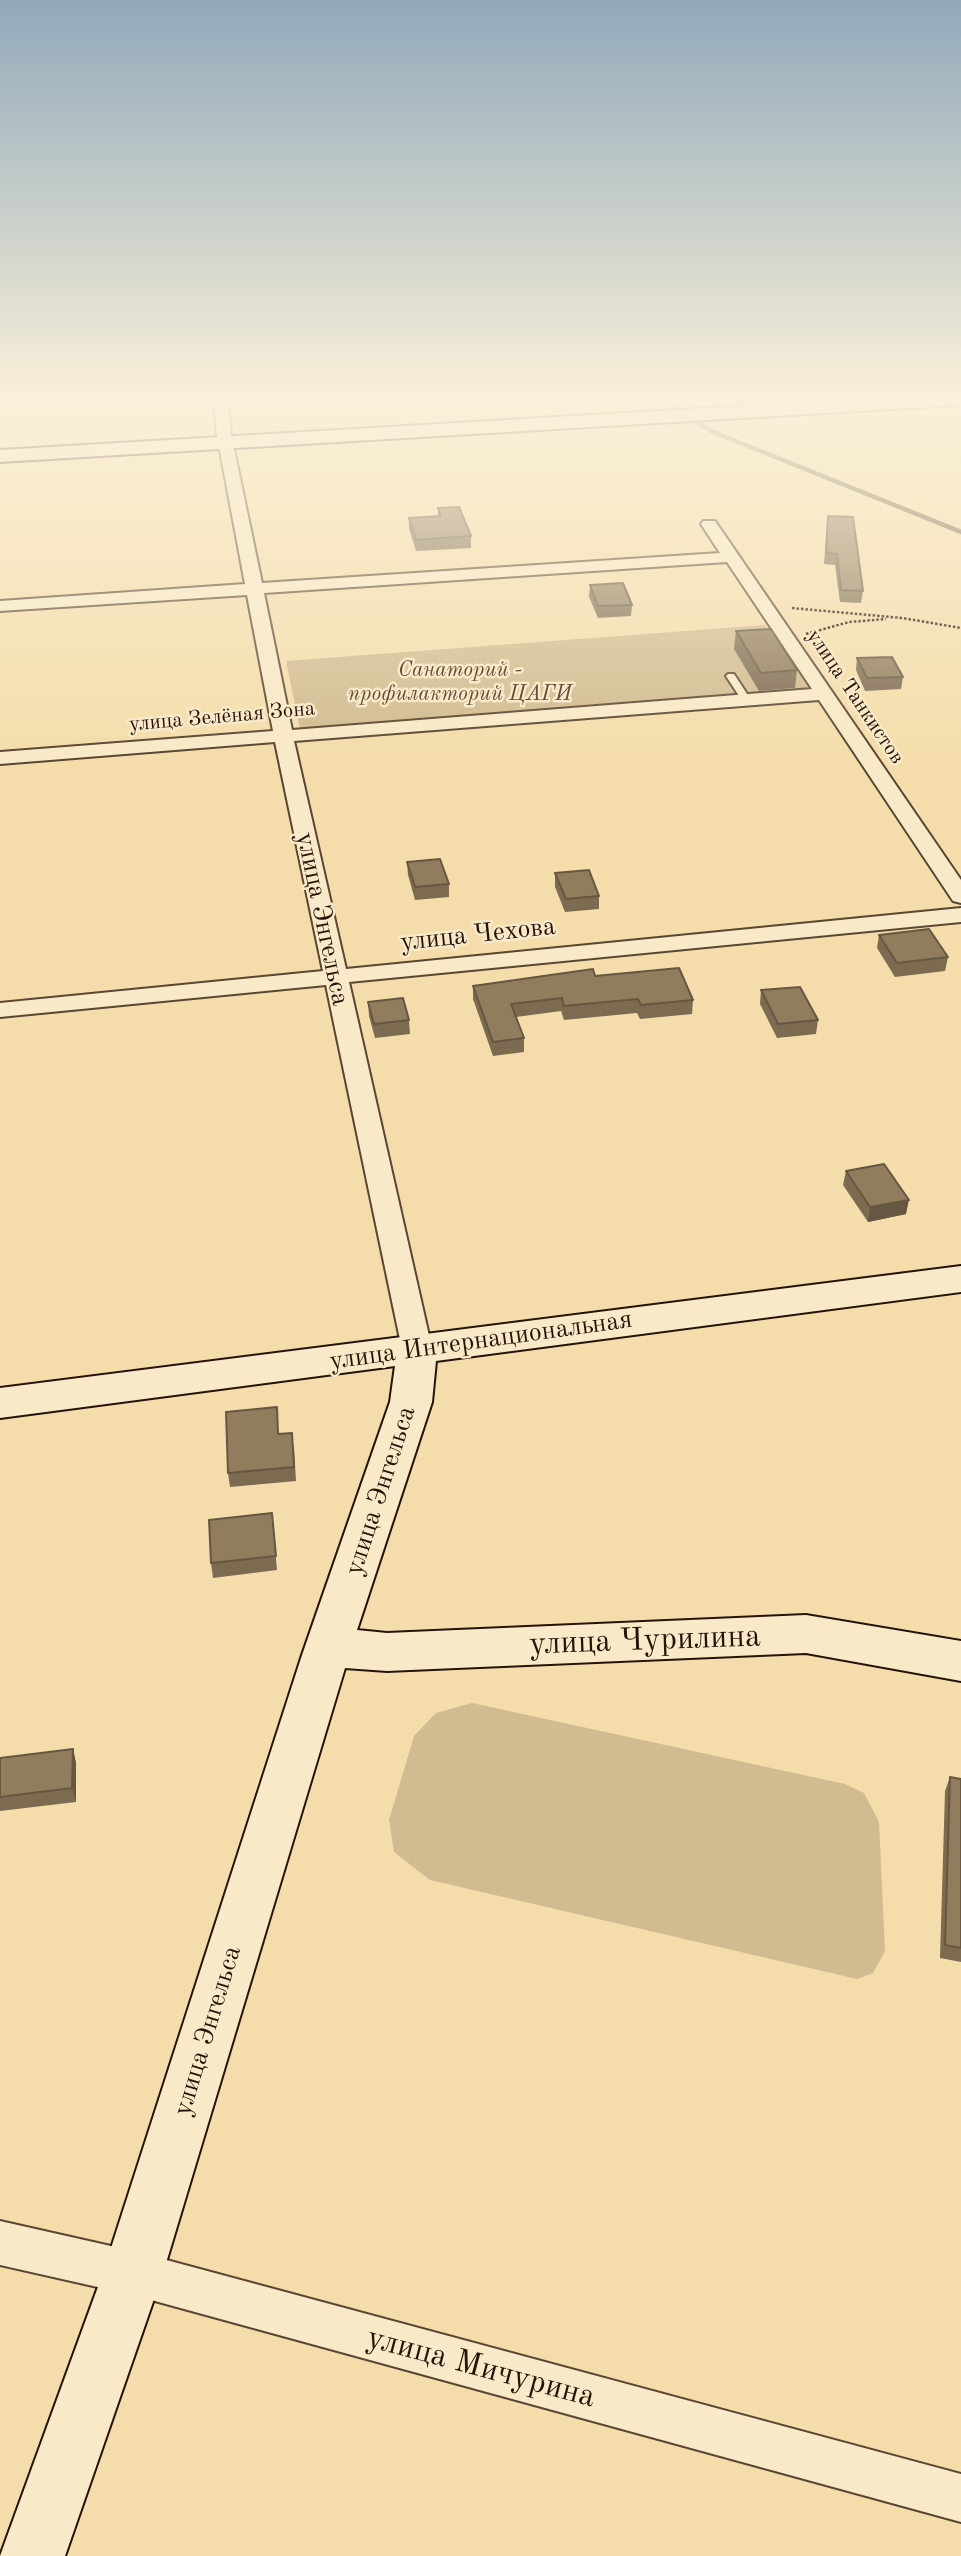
<!DOCTYPE html>
<meta charset="utf-8">
<style>
body{margin:0}
canvas{display:block;background:#f4ddab}
</style>
<canvas width="961" height="2556"></canvas>
<script>
const c = document.querySelector('canvas').getContext('2d');
c.lineJoin = 'round';
function fillPath(path, color) { c.fillStyle = color; c.fill(path, 'evenodd'); }
const poly = rows => new Path2D(rows.map(r => 'M' + r).join(''));
function trace(path, color, width, dash) { c.strokeStyle = color; c.lineWidth = width; c.lineCap = dash ? 'butt' : 'round'; c.setLineDash(dash || []); c.stroke(path); }
function label(font, color, halo, rows, align = 'center') {
  c.font = font + ' "Old Standard TT",serif'; c.lineWidth = 5; c.setLineDash([]); c.textBaseline = 'middle'; c.strokeStyle = halo; c.fillStyle = color; for (const [text, x, y, turn = 0] of rows) {
    c.save(); c.translate(x, y); c.rotate((+turn || 0) * Math.PI / 180); c.textAlign = isNaN(turn) ? turn : align; if (halo) c.strokeText(text, 0, 0); c.fillText(text, 0, 0); c.restore();
  }
}
const green = poly([
 [765,625,814,690,300,729,286,661],
 [472,1703,845,1784,864,1793,879,1822,885,1951,873,1973,857,1979,430,1880,394,1852,389,1820,414,1736,436,1713]
]);
const stream = poly([
 [658,396,679,410],
 [691,418,711,431,961,532]
]);
const path = poly([
 [792,608,902,618,961,628],
 [806,634,849,622,886,619]
]);
const lane = poly([
 [728,674,734,674,751,700,749,702,743,702,726,676,728,674]
]);
const street = poly([
 [213,396,227,396,231,435,262,583,720,553,701,524,703,521,715,521,961,880,961,903,953,901,819,700,294,741,346,969,961,908,961,922,349,982,432,1349,427,1356,417,1359,407,1356,402,1349,326,985,0,1017,0,1003,323,971,275,742,0,764,0,752,273,731,247,595,0,611,0,601,245,584,217,435,213,396],
 [727,562,812,689,292,730,264,593,727,562],
 [0,2221,133,2251,961,2474,961,2522,133,2295,0,2265,0,2221]
]);
const secondary = poly([
 [911,396,961,396,961,405,0,462,0,450,911,396],
 [961,1266,961,1292,436,1361,432,1402,357,1630,387,1633,806,1615,961,1641,961,1681,806,1653,387,1671,345,1668,163,2273,65,2556,0,2556,103,2273,301,1658,390,1402,395,1366,0,1418,0,1388,961,1266]
]);
const wall = poly([
 [438,508,471,536,471,548,416,551,409,529,409,518,438,516],
 [828,516,863,591,861,603,840,602,835,565,824,564],
 [590,585,632,605,631,616,598,618,589,597],
 [736,631,797,670,795,688,759,691,734,649],
 [857,658,903,677,901,689,865,691,856,670],
 [407,862,449,884,449,897,415,900,408,875],
 [555,873,599,896,599,909,565,912,555,887],
 [879,935,948,957,945,971,895,977,877,948],
 [595,976,693,1000,692,1014,640,1019,637,1013,564,1020,561,1011,516,1017,524,1038,524,1052,493,1056,473,999,473,986],
 [761,990,818,1020,816,1034,777,1038,760,1004],
 [368,1002,409,1020,410,1034,375,1038,369,1016],
 [846,1171,906,1214,868,1222,843,1185],
 [279,1434,294,1447,296,1481,230,1487,228,1473],
 [272,1513,277,1570,213,1578,211,1563],
 [73,1749,76,1763,76,1802,0,1811,0,1758],
 [950,1777,961,1779,961,1962,940,1958,945,1791]
]);
const shadedWall = poly([
 [909,1200,906,1214,868,1222,870,1207],
 [73,1749,76,1763,76,1802,72,1788]
]);
const building = poly([
 [459,507,471,536,416,540,409,518,441,516,438,508,459,507],
 [828,516,853,517,863,591,841,590,837,554,826,553,828,516],
 [623,583,632,605,598,606,590,585,623,583],
 [771,629,797,670,761,673,736,631,771,629],
 [892,657,903,677,867,678,857,658,892,657],
 [440,859,449,884,415,887,407,862,440,859],
 [589,870,599,896,566,899,555,873,589,870],
 [929,929,948,957,897,963,879,935,929,929],
 [679,968,693,1000,641,1005,638,999,564,1006,562,998,511,1004,524,1038,493,1042,473,986,593,969,595,976,679,968],
 [800,987,818,1020,778,1024,761,990,800,987],
 [403,998,409,1020,374,1024,368,1002,403,998],
 [884,1164,909,1200,870,1207,846,1171,884,1164],
 [277,1407,278,1434,292,1433,294,1467,228,1473,226,1412,277,1407],
 [272,1513,276,1556,211,1563,209,1520,272,1513],
 [73,1749,72,1788,0,1797,0,1758,73,1749],
 [950,1777,961,1779,961,1948,945,1945,950,1777]
]);
const farParknames = [
 ["Санаторий -",460,670],
 ["профилакторий ЦАГИ",460,694]
];
const farStreetnames = [
 ["улица Танкистов",855,697,56],
 ["улица Зелёная Зона",222,717,-5]
];
const streetNames = [
 ["улица Энгельса",322,919,78],
 ["улица Чехова",478,935,-6],
 ["улица Интернациональная",481,1341,-8],
 ["улица Энгельса",381,1491,-72],
 ["улица Энгельса",208,2031,-73]
];
const nearStreetnames = [
 ["улица Чурилина",645,1641,-2],
 ["улица Мичурина",481,2368,15]
];
fillPath(green, '#d1bb90');
trace(stream, '#78634a', 4.5);
trace(lane, '#5a4632', 4);
trace(street, '#5a4632', 4);
trace(secondary, '#26130a', 4);
trace(path, '#26130a', 2.5, [2.5, 2]);
fillPath(lane, '#f8e9c8');
fillPath(street, '#f8e9c8');
fillPath(secondary, '#f8e9c8');
fillPath(wall, '#7d6b51');
fillPath(shadedWall, '#665742');
fillPath(building, '#917c5e');
trace(building, '#665742', 2);
const sky = c.createLinearGradient(0, 0, 0, 754);
sky.addColorStop(0, '#91a9ba');
sky.addColorStop(0.53, '#faf0d9');
sky.addColorStop(1, '#faf0d900');
c.fillStyle = sky;
c.fillRect(0, 0, 961, 754);
label('italic 21px', '#624e39', '#f8e9c8', farParknames);
label('21px', '#26130a', '#f8e9c8', farStreetnames);
label('26px', '#26130a', '#f8e9c8', streetNames);
label('32px', '#26130a', '#f8e9c8', nearStreetnames);
</script>
